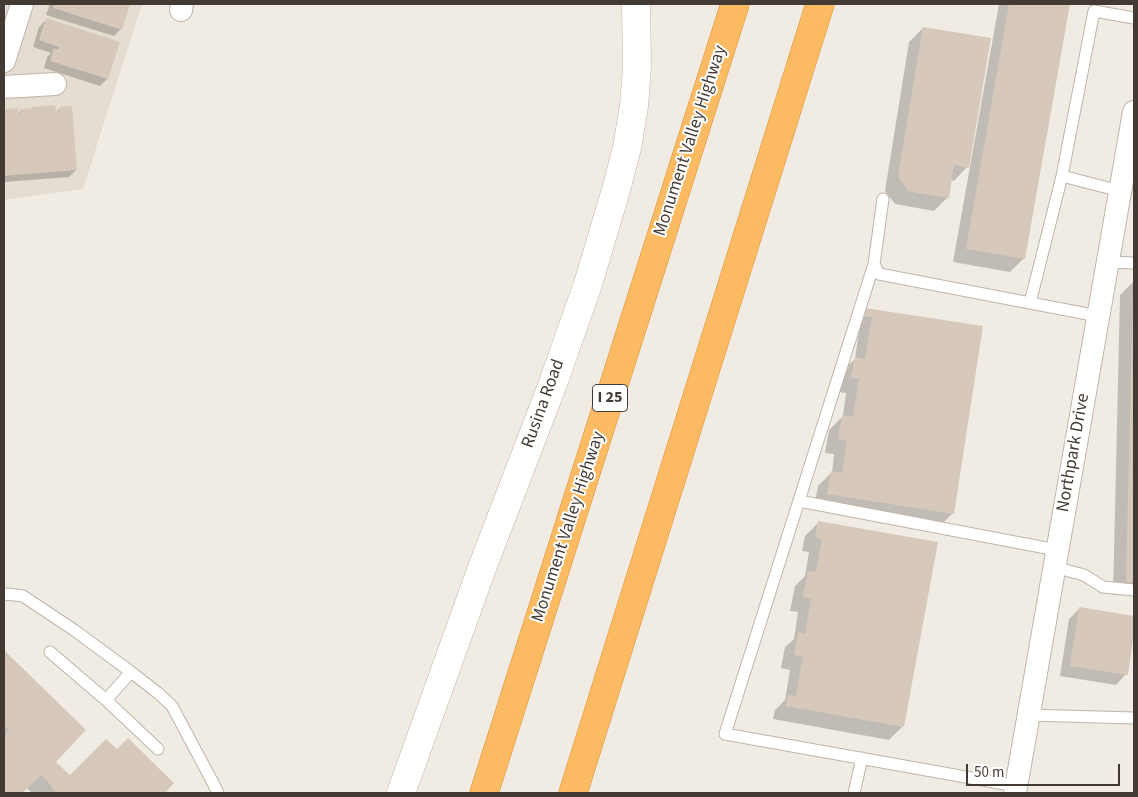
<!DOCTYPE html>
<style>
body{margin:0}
#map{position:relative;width:1138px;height:797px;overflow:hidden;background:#f1ece3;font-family:"Source Sans 3",sans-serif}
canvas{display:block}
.frame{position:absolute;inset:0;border:5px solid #433b33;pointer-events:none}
.scale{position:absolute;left:966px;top:764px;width:154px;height:22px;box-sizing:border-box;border:2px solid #433b33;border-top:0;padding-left:6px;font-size:15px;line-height:18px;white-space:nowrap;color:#433b33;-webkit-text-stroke:4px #fff;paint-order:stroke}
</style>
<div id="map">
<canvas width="1138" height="797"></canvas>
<div class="frame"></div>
<div class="scale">50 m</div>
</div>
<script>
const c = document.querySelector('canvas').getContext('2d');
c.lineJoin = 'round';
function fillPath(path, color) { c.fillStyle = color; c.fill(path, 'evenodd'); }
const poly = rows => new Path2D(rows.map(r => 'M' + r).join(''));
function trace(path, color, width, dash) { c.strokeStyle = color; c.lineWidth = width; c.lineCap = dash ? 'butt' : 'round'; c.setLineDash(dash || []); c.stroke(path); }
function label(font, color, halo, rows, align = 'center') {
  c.font = font + ' "Source Sans 3",sans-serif'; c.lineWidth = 4; c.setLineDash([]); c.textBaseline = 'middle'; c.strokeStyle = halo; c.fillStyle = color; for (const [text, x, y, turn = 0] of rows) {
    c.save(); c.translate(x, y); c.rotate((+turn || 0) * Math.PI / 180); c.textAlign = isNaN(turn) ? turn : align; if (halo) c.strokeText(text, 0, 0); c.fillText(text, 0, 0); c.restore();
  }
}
const residential = poly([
 [4,4,142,4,83,189,4,200]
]);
const shadow = poly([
 [50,4,129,4,121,29,114,36,46,15],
 [999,4,1068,4,1024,258,1010,272,953,262],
 [46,20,118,43,107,79,100,86,44,68,47,57,51,53,33,47,39,27],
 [923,28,967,167,954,181,951,180,948,197,934,211,895,204,885,191,909,42],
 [60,108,76,170,69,177,4,182,4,110,16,109,17,115,21,110,55,113],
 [1133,282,1134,595,1113,595,1120,295],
 [866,309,982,327,953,513,939,527,814,507,818,486,832,472,834,454,825,453,829,430,843,416,846,393,838,392,841,372,855,359,859,331,851,329],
 [819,522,903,726,889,740,773,719,775,710,785,700,790,670,781,668,785,647,794,639,798,612,790,611,795,586,805,576,809,552,802,551,805,536],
 [1079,609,1134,618,1134,626,1126,674,1116,685,1060,676,1069,619],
 [4,652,85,730,54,762,70,777,117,751,173,783,163,793,32,793,26,787,20,793,4,793]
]);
const building = poly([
 [54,4,130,4,122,30,53,8],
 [1009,4,1070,4,1025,259,966,249],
 [46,18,120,42,108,79,50,61,54,48,58,50,59,47,39,40],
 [923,27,991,38,969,168,954,165,949,198,908,191,898,176],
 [55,105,56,111,59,111,59,107,72,106,77,170,4,176,4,109,18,108,18,113,21,113,20,109,32,108,32,107],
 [1133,294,1134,294,1134,582,1126,582],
 [865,308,983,326,954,514,827,494,831,471,842,473,847,441,838,439,842,415,853,417,859,379,851,378,855,357,865,359,872,317,864,316],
 [818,521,938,542,904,727,786,706,788,695,796,696,803,656,794,655,798,632,805,634,811,599,803,597,808,571,816,572,822,539,815,538],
 [1079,607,1134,616,1134,633,1128,675,1070,666],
 [4,650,86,730,56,762,70,775,106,739,117,749,128,738,174,783,165,793,57,793,51,787,52,786,41,775,22,793,4,793,4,736,9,730,4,725]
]);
const service = poly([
 [1062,176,1094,11,1134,18],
 [883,199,874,264,879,274,1098,316],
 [1108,262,1134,263],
 [874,264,725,734,1016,786],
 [1030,303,1062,176,1120,191],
 [799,501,1057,550],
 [1054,567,1084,575,1103,587,1134,590],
 [4,595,7,594,23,596,74,630,131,672,158,693,172,706,212,781,218,793],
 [50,652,106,700,131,672],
 [106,700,158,749],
 [1028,715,1134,718],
 [854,793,862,758]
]);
const minor = poly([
 [181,10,182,4],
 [4,61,22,4],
 [4,87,55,84],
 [1015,793,1134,112]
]);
const tertiary = poly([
 [401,793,482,568,552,386,588,284,616,190,627,148,634,106,637,67,636,4]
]);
const motorway = poly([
 [484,793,735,4],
 [573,793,820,4]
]);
const shields = [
 [610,398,35]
];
const shieldNames = [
 ["I 25",610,398]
];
const streetNames = [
 ["Monument Valley Highway",691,141,-72],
 ["Rusina Road",544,404,-70],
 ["Northpark Drive",1074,453,-80],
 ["Monument Valley Highway",569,527,-72]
];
fillPath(residential, '#e5ddd1');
fillPath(shadow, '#0003');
fillPath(building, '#d6c9bc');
trace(service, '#bfb5a9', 13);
trace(minor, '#bfb5a9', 24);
trace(tertiary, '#bfb5a9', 29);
trace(motorway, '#db8e34', 29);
trace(service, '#fff', 11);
trace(minor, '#fff', 22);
trace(tertiary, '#fff', 28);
trace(motorway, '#fcbb63', 28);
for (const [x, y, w] of shields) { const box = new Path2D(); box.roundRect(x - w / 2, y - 13.5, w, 27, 4); c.fillStyle = '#fff'; c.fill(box); trace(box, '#433b33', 1); }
label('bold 16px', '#433b33', null, shieldNames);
label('18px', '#433b33', '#fff', streetNames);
</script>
